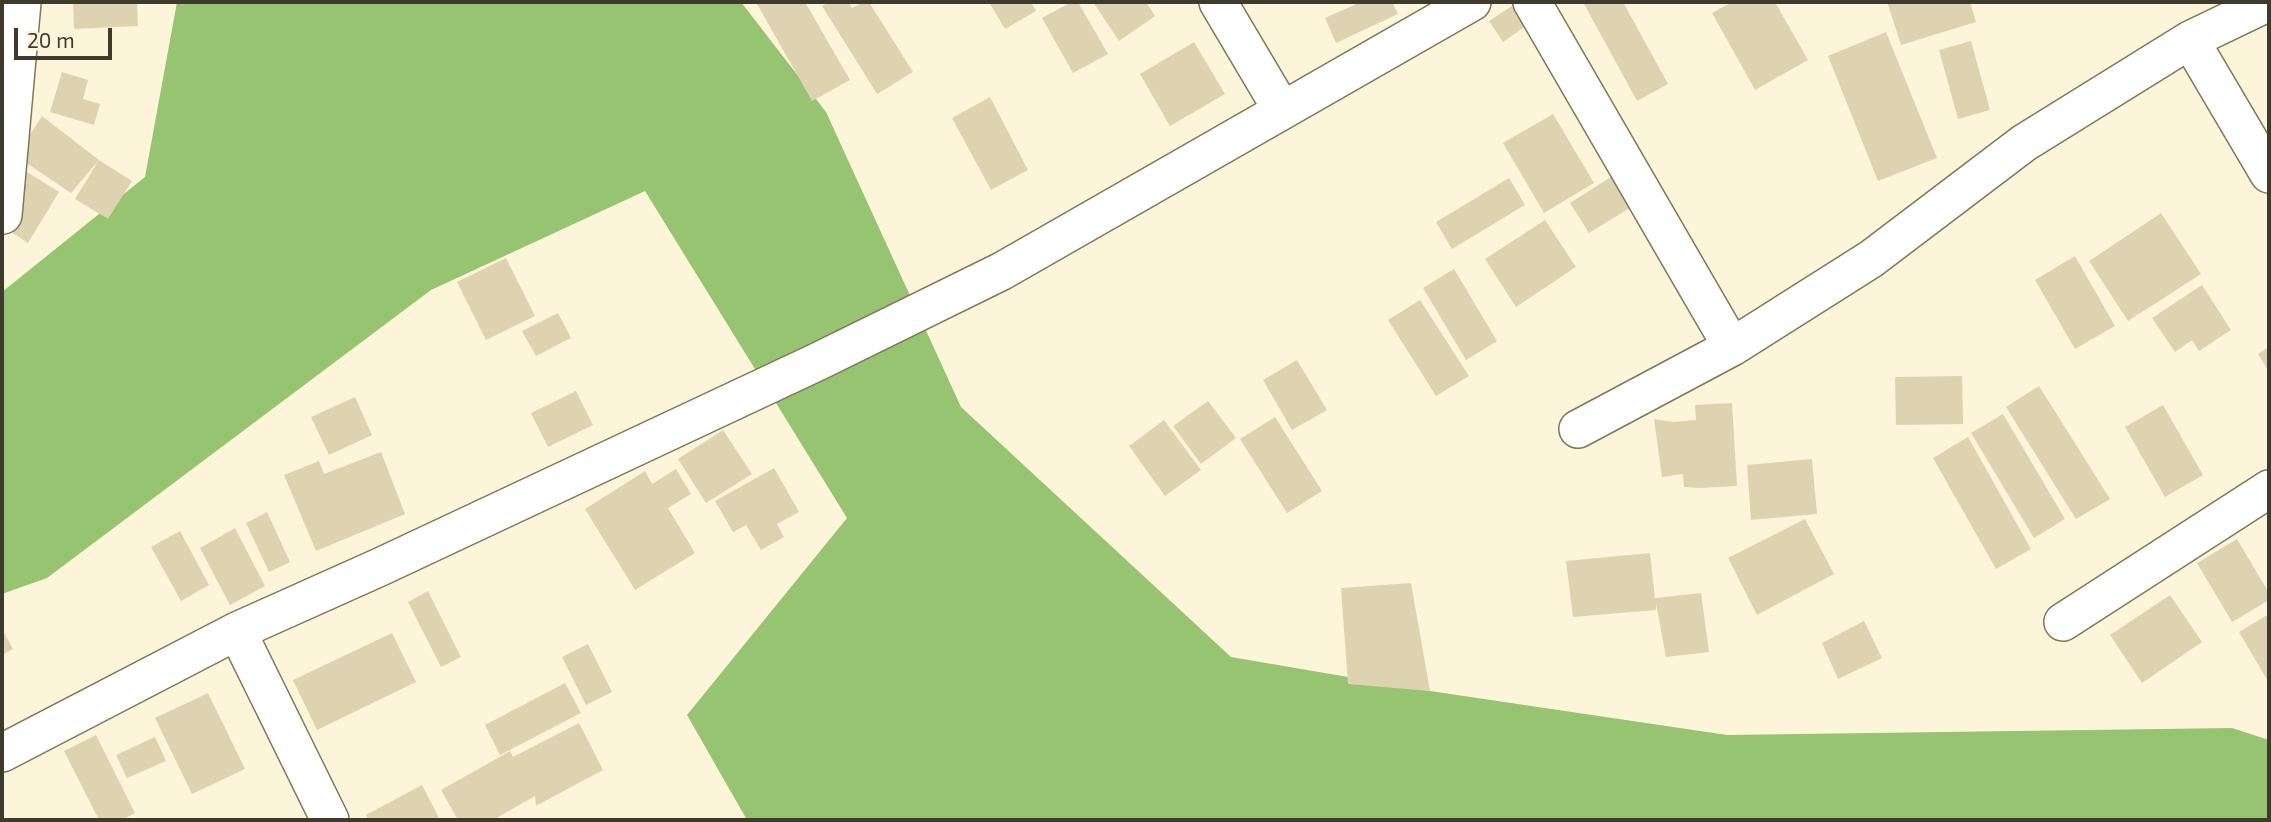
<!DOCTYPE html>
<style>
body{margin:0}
#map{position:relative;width:2271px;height:822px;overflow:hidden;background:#fdf5d9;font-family:"Exo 2",sans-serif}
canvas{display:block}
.frame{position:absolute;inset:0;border:4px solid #3e3a2c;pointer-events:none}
.scale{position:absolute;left:14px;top:28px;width:98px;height:32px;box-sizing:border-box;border:4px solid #3e3a2c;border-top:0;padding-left:9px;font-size:21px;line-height:24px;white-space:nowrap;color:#3e3a2c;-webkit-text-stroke:5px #fdf5d9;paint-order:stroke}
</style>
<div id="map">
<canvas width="2271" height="822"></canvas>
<div class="frame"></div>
<div class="scale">20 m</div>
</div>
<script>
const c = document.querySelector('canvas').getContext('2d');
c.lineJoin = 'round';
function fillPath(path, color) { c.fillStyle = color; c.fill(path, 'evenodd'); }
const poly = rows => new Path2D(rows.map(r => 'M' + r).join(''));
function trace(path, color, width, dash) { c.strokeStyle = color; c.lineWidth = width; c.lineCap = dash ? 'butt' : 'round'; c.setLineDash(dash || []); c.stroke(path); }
const forest = poly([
 [177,2,741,2,826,112,961,407,1231,657,1430,691,1727,735,2232,728,2269,740,2269,820,747,820,687,715,847,518,645,191,431,290,47,578,2,594,2,292,145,177]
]);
const building = poly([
 [73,2,137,2,138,26,74,29],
 [760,2,805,2,850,80,812,101,757,4],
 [829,2,848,2,852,8,863,2,869,2,913,72,877,94,822,6],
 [989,2,1031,2,1036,11,1005,29],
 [1071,2,1078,2,1108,54,1073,73,1042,18],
 [1093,2,1146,2,1155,16,1119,41],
 [1361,2,1392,2,1398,14,1336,43,1325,18],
 [1518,2,1537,18,1503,42,1489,21],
 [1583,2,1623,2,1668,84,1637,101],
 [1732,2,1775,2,1808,60,1755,90,1712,13],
 [1887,2,1970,2,1976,22,1901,45],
 [1886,32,1937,158,1878,181,1828,56],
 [1971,41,1990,110,1958,119,1939,50],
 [1194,42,1225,94,1170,126,1140,74],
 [62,72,88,80,83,99,100,104,94,125,50,112],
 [990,97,1028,170,991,190,952,118],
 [1553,114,1594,183,1544,213,1503,143],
 [42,116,99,160,132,181,108,219,75,199,99,160,71,193,16,156],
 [24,170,59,192,28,243,2,226],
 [1614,175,1633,206,1589,233,1570,203],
 [1509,178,1525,205,1452,249,1436,222],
 [2161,213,2201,274,2128,321,2089,261],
 [1545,220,1576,267,1516,307,1485,259],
 [2075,256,2115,326,2075,349,2035,280],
 [506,258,535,316,486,340,457,282],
 [1454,269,1497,341,1466,360,1423,288],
 [2202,285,2231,330,2199,351,2192,340,2175,352,2152,318],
 [1420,300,1469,376,1436,396,1388,320],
 [558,313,571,338,536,356,522,331],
 [2269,347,2269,372,2258,354],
 [1297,360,1327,410,1292,430,1263,380],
 [1962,376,1963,424,1896,425,1895,377],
 [2039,386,2110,499,2076,519,2006,407],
 [576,391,593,425,548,447,531,413],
 [355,397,372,435,329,455,311,417],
 [1208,401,1236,438,1201,464,1173,426],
 [1732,403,1737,486,1700,488,1684,487,1683,474,1662,477,1654,419,1673,422,1696,420,1695,405],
 [2163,405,2203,475,2165,497,2125,427],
 [2003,414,2065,519,2034,538,1971,433],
 [1275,417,1322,491,1287,513,1240,439],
 [1164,420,1201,470,1165,496,1129,446],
 [723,430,752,474,706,503,678,459],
 [1968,437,2031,549,1996,569,1933,458],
 [381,452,405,514,316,551,284,475,319,461,324,474],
 [1812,459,1817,514,1751,520,1747,465],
 [774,468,799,512,777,524,784,537,761,550,746,525,733,532,715,501],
 [676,469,691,494,668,508,695,553,635,590,585,509,645,471,652,484],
 [267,512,290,562,269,572,246,523],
 [1805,519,1834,574,1757,615,1728,558],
 [235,528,265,586,230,605,200,548],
 [180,531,209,585,181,601,151,547],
 [2237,539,2269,593,2269,600,2232,622,2197,563],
 [1650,553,1655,598,1701,593,1709,652,1666,657,1656,603,1656,610,1573,617,1566,561],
 [1411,583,1430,691,1348,684,1341,588],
 [428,591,461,657,441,667,408,602],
 [2170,595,2202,642,2142,683,2110,635],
 [2269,614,2269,683,2239,632],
 [1864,621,1882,658,1838,679,1822,643],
 [2,629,13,649,2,655],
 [392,633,416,682,317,730,293,680],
 [588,644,612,692,586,705,562,657],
 [565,683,581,713,500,755,485,725],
 [208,693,245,769,192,794,155,718],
 [579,723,603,770,536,806,535,796,493,820,458,820,441,790,510,751,513,757],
 [96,735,135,813,122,820,99,820,64,751],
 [155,737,166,761,127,778,116,755],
 [422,785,440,820,368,820,366,815]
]);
const street = poly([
 [1218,2,1282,110],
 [1532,2,1732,347],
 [2190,40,2269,174],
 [3,215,22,2],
 [1578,429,1732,347,1871,259,2024,143,2190,40,2269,2],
 [2063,622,2269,489],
 [237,631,330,820],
 [2,753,237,631,380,567,817,362,1002,271,1472,2]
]);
fillPath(forest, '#96c470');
fillPath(building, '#ddd3b1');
trace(street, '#807757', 40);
trace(street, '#fff', 37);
</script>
